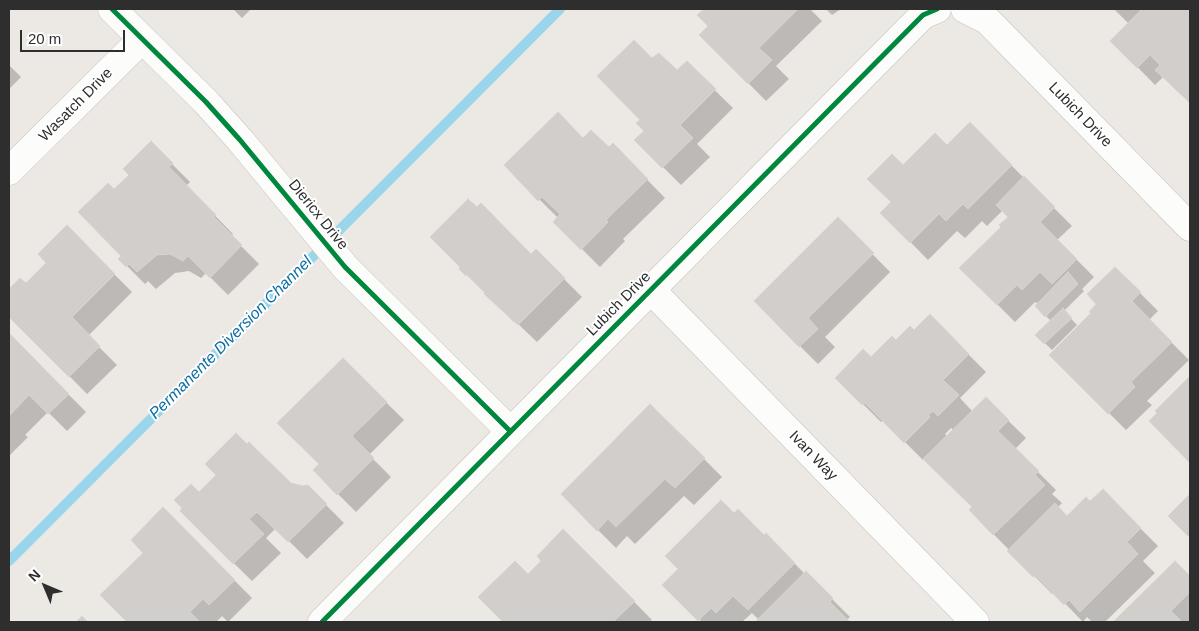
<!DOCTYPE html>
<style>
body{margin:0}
#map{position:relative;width:1199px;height:631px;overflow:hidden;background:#ece8e4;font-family:Arial,sans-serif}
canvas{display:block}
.frame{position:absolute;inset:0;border:10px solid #2e2e2e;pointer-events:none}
.north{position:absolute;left:20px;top:561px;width:50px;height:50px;-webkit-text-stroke:4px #fff;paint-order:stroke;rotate:315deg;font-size:14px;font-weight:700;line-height:20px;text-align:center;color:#2e2e2e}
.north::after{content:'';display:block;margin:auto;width:18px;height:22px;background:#2e2e2e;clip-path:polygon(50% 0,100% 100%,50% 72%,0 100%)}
.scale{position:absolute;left:20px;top:30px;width:105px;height:22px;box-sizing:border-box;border:2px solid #2e2e2e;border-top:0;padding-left:6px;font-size:15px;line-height:18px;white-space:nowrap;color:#2e2e2e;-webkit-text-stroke:4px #fff;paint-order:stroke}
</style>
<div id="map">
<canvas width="1199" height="631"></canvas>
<div class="frame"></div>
<div class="north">N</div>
<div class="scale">20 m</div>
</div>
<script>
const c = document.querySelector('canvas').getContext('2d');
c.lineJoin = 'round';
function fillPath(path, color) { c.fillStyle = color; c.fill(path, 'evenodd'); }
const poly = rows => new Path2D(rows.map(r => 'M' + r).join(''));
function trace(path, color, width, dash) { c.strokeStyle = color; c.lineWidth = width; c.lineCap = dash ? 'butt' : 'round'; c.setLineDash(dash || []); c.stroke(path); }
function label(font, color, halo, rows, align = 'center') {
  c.font = font + ' Arial,sans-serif'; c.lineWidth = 4; c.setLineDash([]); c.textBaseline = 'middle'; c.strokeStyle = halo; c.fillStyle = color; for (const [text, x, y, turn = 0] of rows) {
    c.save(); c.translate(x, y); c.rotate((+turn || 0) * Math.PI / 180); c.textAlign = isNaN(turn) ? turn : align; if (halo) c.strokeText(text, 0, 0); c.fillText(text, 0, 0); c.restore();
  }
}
const shadow = poly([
 [233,9,251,9,242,18],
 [705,9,810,9,822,21,776,66,789,79,766,101,701,35,710,26,699,15],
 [826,9,841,9,832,15],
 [1114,9,1190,9,1190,102,1164,76,1155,85,1112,41,1129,24],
 [652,60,677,72,687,63,733,108,697,144,710,157,681,185,636,140,645,131,642,120],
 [9,65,21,77,9,89],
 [970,124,1072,226,1057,240,1094,277,1082,289,1084,291,1064,311,1077,325,1052,350,1037,335,1051,321,1036,306,1038,304,1035,302,1015,322,961,268,1003,227,1009,217,1003,210,987,226,982,221,965,238,957,231,928,260,882,213,893,202,903,167,947,146],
 [583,139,609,149,613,145,665,198,623,239,625,241,600,267,555,222,558,218,505,165],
 [151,143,190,182,186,186,233,234,231,236,259,264,228,295,206,273,201,278,189,271,175,273,156,289,148,281,145,284,120,259,123,256,113,190,131,175],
 [838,219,890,272,825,337,835,347,818,364,755,301],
 [67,227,132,292,88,336,117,365,87,394,9,315,9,291,20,280,26,285,48,263],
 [536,251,582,297,537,342,515,321,514,322,461,269,531,255],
 [1115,268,1158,311,1149,320,1189,360,1147,401,1152,405,1126,430,1051,355,1092,313],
 [930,316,986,372,960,398,973,412,986,399,1026,438,1015,449,1056,490,1052,494,1062,503,1058,507,1067,517,1090,503,1103,491,1158,546,1143,561,1155,573,1105,622,1092,622,1087,617,1083,622,1054,592,1052,594,970,510,973,507,924,458,923,460,883,420,881,422,837,378,871,359,896,341,914,332],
 [951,428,954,431,948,437,945,434],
 [9,335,86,412,67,431,48,412,25,435,28,437,9,456],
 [343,360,404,420,369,455,391,477,356,512,314,470,321,464],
 [1190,378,1190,461,1151,421,1158,413,1156,411],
 [650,405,722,477,694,505,684,496,635,544,627,536,616,548,562,494],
 [290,485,303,488,307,486,344,523,307,559,276,528,266,538,281,553,252,581,181,511,199,494],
 [1190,495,1190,537,1169,516],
 [163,509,252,598,228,622,222,616,216,622,129,622,102,595,145,553],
 [734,515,764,537,766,535,805,574,806,573,850,617,846,620,848,622,757,622,759,620,752,613,742,622,702,622,664,585],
 [564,531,652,620,649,622,505,622,480,597,528,576,543,561],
 [1175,563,1190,578,1190,622,1115,622]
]);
const stream = poly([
 [9,561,560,9]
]);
const building = poly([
 [704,9,798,9,759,48,772,60,748,84,699,35,708,26,697,15,704,9],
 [1142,9,1190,9,1190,103,1155,70,1160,65,1150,55,1137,68,1110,41,1142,9],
 [634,40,652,58,659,53,677,70,687,61,716,89,680,125,693,138,662,168,634,140,644,131,636,123,640,120,597,76,634,40],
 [558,112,583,138,591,130,609,147,613,143,648,179,606,220,608,222,581,250,553,222,560,214,542,197,538,201,504,165,558,112],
 [970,122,1012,165,968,209,963,204,946,221,939,214,910,243,880,213,891,202,867,179,892,154,903,165,935,133,947,145,970,122],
 [151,141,173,163,169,167,216,215,214,217,242,245,210,278,188,256,183,261,170,254,157,255,137,272,129,264,126,267,118,259,121,256,78,212,108,183,114,189,129,175,123,169,151,141],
 [1024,176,1055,207,1040,222,1077,259,1052,284,1040,272,1022,290,1017,285,997,305,959,268,1001,227,999,225,1008,217,996,205,1024,176],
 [468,199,477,207,481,203,531,254,536,249,565,278,518,325,484,294,485,292,467,274,466,276,459,269,460,267,430,237,468,199],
 [838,217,874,253,808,318,818,329,799,347,754,301,838,217],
 [67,225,115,274,72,317,100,346,69,377,9,317,9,289,20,278,26,283,46,263,38,254,67,225],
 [1115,267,1141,292,1132,301,1172,342,1131,382,1135,387,1108,414,1049,355,1091,313,1089,312,1096,304,1087,294,1115,267],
 [1068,272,1078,284,1045,317,1035,306,1068,272],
 [1063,308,1072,318,1044,344,1035,335,1063,308],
 [930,314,969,354,943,380,959,395,938,416,933,411,928,415,930,417,904,443,865,403,862,405,835,378,863,349,871,357,892,336,896,340,910,326,914,330,930,314],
 [9,333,69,394,48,414,29,395,9,416,9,333],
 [343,358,387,402,352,436,374,458,337,495,313,470,319,464,277,423,343,358],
 [1190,376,1190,463,1149,421,1157,413,1155,411,1190,376],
 [986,397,1009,420,998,431,1039,471,1035,475,1045,485,993,535,969,510,972,507,923,459,986,397],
 [650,404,705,458,675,488,665,479,616,527,608,519,597,531,561,494,650,404],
 [236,433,247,444,249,442,291,483,303,486,308,485,327,504,288,542,257,512,249,519,264,534,233,564,180,511,182,508,174,500,191,484,199,492,216,475,205,464,236,433],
 [1103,489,1141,528,1127,542,1138,554,1080,612,1069,600,1064,605,1035,575,1033,577,1007,551,1055,503,1067,516,1086,497,1090,501,1103,489],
 [1190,494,1190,534,1188,536,1168,516,1190,494],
 [721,500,734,513,738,509,764,535,766,533,795,563,748,610,733,596,716,613,711,608,698,621,662,585,678,569,665,556,721,500],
 [163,507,235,580,209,605,203,599,190,612,200,622,127,622,100,595,143,553,131,540,163,507],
 [563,529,635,601,613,622,591,622,589,621,588,622,503,622,478,597,515,561,528,574,541,561,537,556,563,529],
 [1175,561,1190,576,1190,592,1171,611,1182,622,1113,622,1175,561],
 [806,571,833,598,830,602,850,622,755,622,806,571],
 [82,616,88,622,76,622,82,616]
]);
const minor = poly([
 [112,9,206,102,240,140,345,267,510,431],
 [965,9,987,20,1190,227],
 [9,171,142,39],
 [651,290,975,622],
 [322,622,923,15,937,9]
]);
const cycleway = poly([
 [112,9,206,102,240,140,345,267,510,431],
 [322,622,923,15,937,9]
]);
const streetNames = [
 ["Wasatch Drive",76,105,-45],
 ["Lubich Drive",1080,115,46],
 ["Diericx Drive",318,215,51],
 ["Lubich Drive",619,304,-45],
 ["Ivan Way",813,456,46]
];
const waterNames = [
 ["Permanente Diversion Channel",231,338,-45]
];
fillPath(shadow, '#0003');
trace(stream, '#99d6ec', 10);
fillPath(building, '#d1cecb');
trace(building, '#d7d4d0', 1);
trace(minor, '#c5c4c5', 29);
trace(minor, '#fcfcfb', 28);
trace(cycleway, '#00873e', 5);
label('15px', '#2e2e2e', '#fff', streetNames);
label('italic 16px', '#0d6fa3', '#fff', waterNames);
</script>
